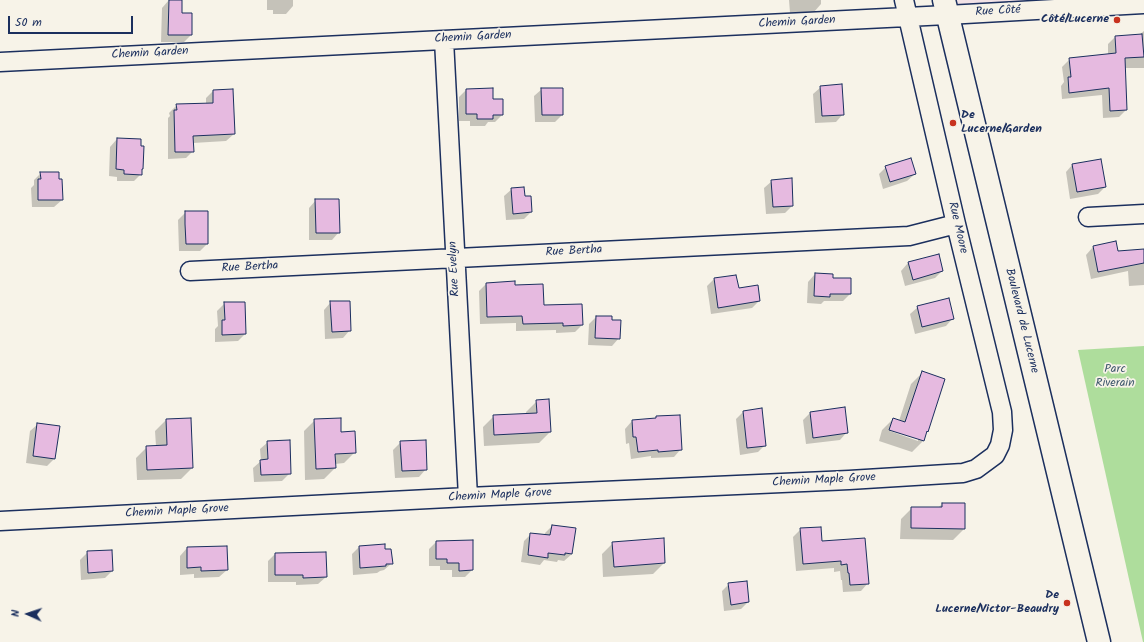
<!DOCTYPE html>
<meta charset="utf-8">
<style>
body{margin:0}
#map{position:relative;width:1144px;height:642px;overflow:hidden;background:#f7f3e8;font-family:Kalam,sans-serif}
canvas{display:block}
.north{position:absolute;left:8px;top:594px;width:40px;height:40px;-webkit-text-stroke:3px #f7f3e8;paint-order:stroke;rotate:273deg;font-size:11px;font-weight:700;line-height:16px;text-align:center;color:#1b2f5e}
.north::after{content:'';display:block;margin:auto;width:14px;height:18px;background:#1b2f5e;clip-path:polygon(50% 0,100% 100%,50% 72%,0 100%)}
.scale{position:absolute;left:8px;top:16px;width:125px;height:18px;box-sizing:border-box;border:2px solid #1b2f5e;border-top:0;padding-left:5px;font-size:12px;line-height:14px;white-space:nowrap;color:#1b2f5e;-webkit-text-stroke:3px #f7f3e8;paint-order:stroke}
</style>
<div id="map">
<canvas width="1144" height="642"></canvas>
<div class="north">N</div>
<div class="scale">50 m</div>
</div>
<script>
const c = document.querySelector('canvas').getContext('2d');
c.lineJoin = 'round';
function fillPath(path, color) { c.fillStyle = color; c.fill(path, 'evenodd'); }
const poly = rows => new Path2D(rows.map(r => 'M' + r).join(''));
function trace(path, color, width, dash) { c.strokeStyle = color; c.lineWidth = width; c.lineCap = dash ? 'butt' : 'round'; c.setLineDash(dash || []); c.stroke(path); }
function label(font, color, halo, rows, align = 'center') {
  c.font = font + ' Kalam,sans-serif'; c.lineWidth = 3.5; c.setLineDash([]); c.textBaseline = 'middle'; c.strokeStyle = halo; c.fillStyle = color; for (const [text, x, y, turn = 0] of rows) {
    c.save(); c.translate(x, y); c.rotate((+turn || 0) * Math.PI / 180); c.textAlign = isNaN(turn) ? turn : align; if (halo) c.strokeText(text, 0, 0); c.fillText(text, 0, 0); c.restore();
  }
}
const built = poly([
 [957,0,1037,0,1037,4,958,8]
]);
const green = poly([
 [1144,346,1144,642,1143,642,1078,350]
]);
const shadow = poly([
 [169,0,181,0,181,14,191,35,184,42,161,42,162,8],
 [267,0,293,0,293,6,286,14,273,14,273,10,267,10],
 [789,0,821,0,821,4,814,12,790,13],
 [1144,31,1144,68,1125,68,1126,110,1119,117,1103,118,1102,95,1062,99,1061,86,1064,82,1062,67,1070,59,1108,55,1108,44,1115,37,1139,35],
 [821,87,843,114,836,122,815,123,813,94],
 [542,89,562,115,555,122,535,122,534,96],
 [466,90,502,115,495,122,488,122,485,126,470,126,470,121,459,121,459,97],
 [213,91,234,134,226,141,193,143,193,151,186,158,168,159,168,118,170,116,169,113,177,105,206,104,206,98],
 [117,139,143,147,142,169,141,170,141,174,134,181,117,181,117,177,109,176,110,147],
 [1073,164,1105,187,1098,194,1070,199,1066,172],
 [886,167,915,174,907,181,883,189,879,174],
 [41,173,62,200,54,207,32,207,31,188,34,185,34,180],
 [791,179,792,206,785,213,766,214,764,188,772,181],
 [512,189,524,197,531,212,524,219,506,220,504,196],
 [316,200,339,232,332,240,309,240,309,208],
 [186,212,207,244,200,251,179,251,178,220],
 [1093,247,1117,252,1144,250,1144,285,1129,286,1128,271,1091,279,1086,255],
 [908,263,942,271,935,278,905,286,901,271],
 [815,274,832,279,850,294,843,301,824,301,821,304,807,303,808,282],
 [735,276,738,290,759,301,752,308,711,314,707,286,714,279],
 [486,284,514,286,543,306,582,325,575,332,556,333,556,330,516,331,516,323,480,324,479,291],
 [331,302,350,330,343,338,325,339,324,310],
 [225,303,245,334,238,341,215,342,215,329,218,326,217,311],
 [918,307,953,318,946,326,915,334,910,314],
 [596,317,611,317,619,338,612,346,588,345,589,324],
 [922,373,925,433,923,441,912,452,879,441,882,430,893,419,899,421,911,384],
 [891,430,918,439,918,441,890,431],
 [548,400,550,432,539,443,484,446,483,427,494,416,526,415,526,412,537,401],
 [743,412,765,445,758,452,740,455,736,419],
 [810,413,847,432,840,440,806,444,803,420],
 [656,417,681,449,674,457,651,458,651,456,631,459,629,443,626,444,625,429,632,421,655,419],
 [166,420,192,468,181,479,137,480,136,458,147,447,156,446,155,431],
 [315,420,340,433,355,452,344,463,335,464,335,468,324,479,305,480,304,431],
 [38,424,54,459,47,466,26,463,30,431],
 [268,442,290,473,282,481,254,482,253,468,261,461,260,449],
 [401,442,426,469,419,477,395,478,393,450],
 [942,504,964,529,953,540,900,539,901,519,912,508,938,508],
 [552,526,572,554,564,561,558,560,557,562,544,560,540,565,521,562,524,541,531,534,544,536,545,533],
 [801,529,821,542,864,539,868,583,861,591,843,592,842,580,841,580,840,571,834,572,834,568,796,571,793,537],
 [436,542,472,570,465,577,452,577,452,570,440,570,440,566,429,566,429,549],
 [613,543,664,563,653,574,603,577,602,554],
 [359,547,384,550,392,563,384,570,380,571,377,573,353,575,352,554],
 [187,548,227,570,219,577,194,578,194,574,180,575,180,556],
 [88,552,112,571,105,578,81,580,80,560],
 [275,554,326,577,318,584,296,585,296,582,268,582,268,561],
 [729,584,748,602,741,609,724,611,722,591]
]);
const building = poly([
 [169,0,182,0,182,13,192,13,192,35,168,35,169,0],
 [1142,34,1144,57,1125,58,1127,110,1110,111,1109,88,1069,93,1068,77,1071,77,1069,58,1116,53,1115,36,1142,34],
 [842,84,844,115,822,116,820,86,842,84],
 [493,88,493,99,503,99,503,115,493,115,493,119,477,119,477,114,466,114,466,89,493,88],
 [541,88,563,88,563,115,542,115,541,88],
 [233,89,235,134,193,136,194,152,175,152,174,110,177,110,176,104,213,103,213,90,233,89],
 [117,138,141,139,141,146,144,146,143,169,142,169,142,175,124,174,124,170,116,169,117,138],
 [911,158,916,174,890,182,885,166,911,158],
 [1101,159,1106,187,1077,192,1072,164,1101,159],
 [40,172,59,172,59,179,62,179,63,200,38,200,38,179,41,179,40,172],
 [792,178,793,206,773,207,771,180,792,178],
 [524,187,525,196,531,196,532,212,513,214,511,188,524,187],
 [315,199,339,199,340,233,316,233,315,199],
 [185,211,208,211,208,244,186,244,185,224,185,211],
 [1116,241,1118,251,1144,249,1144,263,1098,272,1093,246,1116,241],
 [939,254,943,271,913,280,908,262,939,254],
 [815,273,833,274,833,278,851,278,851,294,830,294,830,297,814,296,815,273],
 [736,275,739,288,758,285,760,301,718,308,714,278,736,275],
 [515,281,515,285,543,284,544,305,582,304,583,325,563,326,563,323,523,324,522,316,487,317,486,283,515,281],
 [949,298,954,319,922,327,917,306,949,298],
 [330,301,350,301,351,331,332,332,330,301],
 [224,302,245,302,246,334,222,335,222,320,225,320,224,302],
 [596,316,612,316,612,320,621,320,620,339,595,338,596,316],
 [922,371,945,379,928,432,927,431,924,441,889,430,893,418,905,422,922,371],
 [549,399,551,432,494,435,493,415,537,413,536,400,549,399],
 [845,407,848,433,813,438,810,412,845,407],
 [762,408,766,446,747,448,743,411,762,408],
 [680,415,682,450,658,452,658,450,638,452,636,437,633,437,632,420,656,418,656,416,680,415],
 [191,418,193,468,147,470,146,446,167,445,166,419,191,418],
 [341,418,341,432,355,431,356,453,335,454,336,468,316,469,314,419,341,418],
 [37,423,60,426,55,459,33,456,37,423],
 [290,440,291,474,261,475,260,460,268,459,267,441,290,440],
 [426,440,427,470,402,471,400,441,426,440],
 [942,503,965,503,965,529,911,528,911,507,942,507,942,503],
 [552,525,576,528,572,554,565,553,565,555,548,553,548,558,528,555,530,533,550,535,552,525],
 [821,527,822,541,865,538,869,584,850,585,849,573,848,573,847,564,841,565,841,561,803,564,800,528,821,527],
 [664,538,665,563,614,567,612,542,664,538],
 [473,540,473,570,459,571,459,563,447,563,447,559,436,559,436,541,473,540],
 [385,544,385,549,391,549,393,564,386,564,386,566,360,568,359,546,385,544],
 [227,546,228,570,201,571,201,567,187,568,187,547,227,546],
 [112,550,113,571,88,573,87,551,112,550],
 [326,552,327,577,303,578,303,575,275,575,275,553,326,552],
 [747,581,749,602,731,605,728,583,747,581]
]);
const minor = poly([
 [444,40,468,497],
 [0,62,947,15,1144,4],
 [1088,217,1144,214],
 [190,271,909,236,956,224],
 [0,521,468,497,849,480,963,473,976,469,995,455,1000,445,1003,430,1002,412,956,224,904,0]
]);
const secondary = poly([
 [944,0,1099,642]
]);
const markers = [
 [1117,20,4,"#c8321e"],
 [953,123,4,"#c8321e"],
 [1067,603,4,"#c8321e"]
];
const streetNames = [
 ["Rue Côté",998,12,-3],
 ["Chemin Garden",797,23,-3],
 ["Chemin Garden",473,38,-3],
 ["Chemin Garden",150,54,-3],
 ["Rue Moore",957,228,77],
 ["Rue Bertha",574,252,-3],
 ["Rue Bertha",250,268,-3],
 ["Rue Evelyn",455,269,-93],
 ["Boulevard de Lucerne",1021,321,76],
 ["Chemin Maple Grove",824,481,-3],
 ["Chemin Maple Grove",500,496,-3],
 ["Chemin Maple Grove",177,512,-3]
];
const poiNames = [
 ["Côté/Lucerne",1109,20],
 ["De",961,116,"left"],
 ["Lucerne/Garden",961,130,"left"],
 ["De",1059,596],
 ["Lucerne/Victor-Beaudry",1059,610]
];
const parkNames = [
 ["Parc",1115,370],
 ["Riverain",1115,384]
];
fillPath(built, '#f2e2e6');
fillPath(green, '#aedd9c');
fillPath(shadow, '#0003');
fillPath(building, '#e6bae0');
trace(building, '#1b2f5e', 1);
trace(minor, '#1b2f5e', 21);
trace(secondary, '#1b2f5e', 25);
trace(minor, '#f7f3e8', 18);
trace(secondary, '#f7f3e8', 22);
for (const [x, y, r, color] of markers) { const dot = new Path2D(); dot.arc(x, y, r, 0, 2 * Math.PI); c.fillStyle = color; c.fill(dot); trace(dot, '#f7f3e8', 1.5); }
label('12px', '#1b2f5e', '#f7f3e8', streetNames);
label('bold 12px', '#1b2f5e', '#f7f3e8', poiNames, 'right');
label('12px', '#405a6e', '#f7f3e8', parkNames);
</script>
